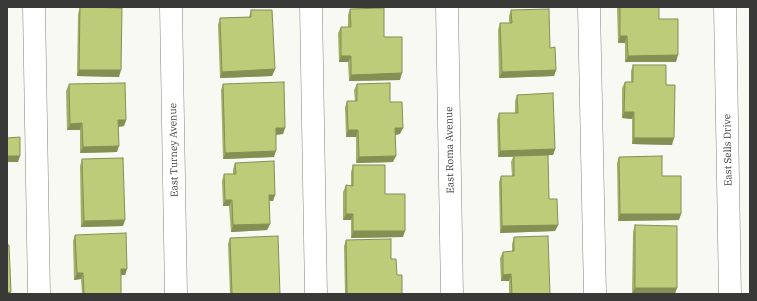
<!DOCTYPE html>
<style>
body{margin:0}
#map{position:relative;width:757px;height:301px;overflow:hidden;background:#f7f9f2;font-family:"IBM Plex Serif",serif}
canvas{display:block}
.frame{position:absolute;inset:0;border:8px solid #393a37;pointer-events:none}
</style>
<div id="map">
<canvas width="757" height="301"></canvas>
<div class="frame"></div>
</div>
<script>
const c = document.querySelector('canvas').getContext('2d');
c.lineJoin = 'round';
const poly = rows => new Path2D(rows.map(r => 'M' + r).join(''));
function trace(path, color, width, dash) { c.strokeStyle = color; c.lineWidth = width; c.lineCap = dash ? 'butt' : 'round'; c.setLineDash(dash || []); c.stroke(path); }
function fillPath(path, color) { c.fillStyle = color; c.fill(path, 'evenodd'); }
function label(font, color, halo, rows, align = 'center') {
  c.font = font + ' "IBM Plex Serif",serif'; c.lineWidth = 3.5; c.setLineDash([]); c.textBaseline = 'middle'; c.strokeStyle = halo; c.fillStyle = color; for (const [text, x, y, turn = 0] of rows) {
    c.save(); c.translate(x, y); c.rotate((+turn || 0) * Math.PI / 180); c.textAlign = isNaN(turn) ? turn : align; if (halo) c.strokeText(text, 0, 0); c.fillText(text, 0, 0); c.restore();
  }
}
const minor = poly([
 [34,7,39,294],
 [171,7,176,294],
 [311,7,316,294],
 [447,7,452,294],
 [589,7,595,294],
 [725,7,730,294]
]);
const wall = poly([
 [80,7,119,77,77,76,78,14],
 [617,7,659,7,659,19,676,62,625,62,625,43,618,43],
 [350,9,384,37,400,80,349,81,348,62,339,62,338,33,341,27,348,27,348,15],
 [251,10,275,69,272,76,220,78,218,25,220,18,249,17],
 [511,10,550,48,556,70,554,76,499,78,498,30,500,23,509,23,509,16],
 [633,65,666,85,672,145,632,144,632,119,622,118,622,88,625,82,631,82,631,71],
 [69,84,126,120,124,126,118,127,117,152,80,153,80,130,67,130,66,91],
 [223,84,285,128,283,134,276,135,274,157,223,159,221,90],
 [357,84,390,102,400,134,395,135,393,162,356,163,356,137,346,137,345,107,347,101,355,101,354,90],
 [517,95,555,149,553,155,548,155,549,199,558,225,555,231,500,233,499,182,501,176,512,176,511,162,513,157,498,157,497,120,499,113,515,113,515,101],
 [619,157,662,176,679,220,618,221,617,163],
 [82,159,123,226,81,227,80,166],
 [235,163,275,195,273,201,269,201,270,224,267,230,231,232,229,206,223,206,222,181,224,174,233,174,233,169],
 [353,165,385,194,403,237,351,238,351,220,343,220,343,192,346,185,351,186,351,172],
 [635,225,675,294,632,294,633,232],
 [75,235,127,269,125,275,121,275,121,294,82,294,81,279,74,280,73,241],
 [514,237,550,294,509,294,509,281,501,281,500,258,503,252,512,251,512,244],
 [230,238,280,294,230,294,228,244],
 [346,240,391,259,402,294,345,294,344,246]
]);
const shadedWall = poly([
 [620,36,627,36,625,43,618,43],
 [678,55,676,62,625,62,628,56],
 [341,56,351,56,348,62,339,62],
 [275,69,272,76,220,78,222,72],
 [79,70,121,70,119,77,77,76],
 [556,70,554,76,499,78,502,72],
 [402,73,400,80,349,81,351,75],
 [624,112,634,112,632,119,622,118],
 [118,120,126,120,124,126,116,127],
 [82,123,80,130,67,130,70,124],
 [276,128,285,128,283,134,273,135],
 [395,128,403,128,400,134,393,135],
 [348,130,358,130,356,137,346,137],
 [634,138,674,138,672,145,632,144],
 [119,146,117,152,80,153,83,147],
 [555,149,553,155,498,157,500,151],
 [276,151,274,157,223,159,225,153],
 [7,156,20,156,18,162,7,162],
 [396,156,393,162,356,163,359,157],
 [269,195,275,195,273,201,266,201],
 [225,200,232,200,229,206,223,206],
 [346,214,353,214,351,220,343,220],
 [620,214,681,214,679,220,618,221],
 [125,220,123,226,81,227,84,221],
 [270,224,267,230,231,232,233,225],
 [558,225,555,231,500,233,502,226],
 [353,231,405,231,403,237,351,238],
 [121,269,127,269,125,275,118,275],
 [77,273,83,273,81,279,74,280],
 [511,274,509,281,501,281,503,275],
 [635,288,677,288,675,294,632,294],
 [7,292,11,292,10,294,7,294]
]);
const building = poly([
 [80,7,122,8,121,70,79,70,80,7],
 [620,7,659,7,659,19,678,19,678,55,628,56,627,36,620,36,620,7],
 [384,8,384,37,402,37,402,73,351,75,351,56,341,56,341,27,351,27,350,9,384,8],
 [549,9,550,48,555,47,556,70,502,72,500,23,512,23,511,10,549,9],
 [251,10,272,10,275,69,222,72,220,18,251,17,251,10],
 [633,65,666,65,666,85,675,85,674,138,634,138,634,112,624,112,625,82,633,82,633,65],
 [284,82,285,128,276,128,276,151,225,153,223,84,284,82],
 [125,83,126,120,118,120,119,146,83,147,82,123,70,124,69,84,125,83],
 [390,83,390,102,402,102,403,128,395,128,396,156,359,157,358,130,348,130,347,101,357,101,357,84,390,83],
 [7,91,7,138,20,137,20,156,7,156,7,91],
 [553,93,555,149,500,151,499,113,518,113,517,95,553,93],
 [548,155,549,199,557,199,558,225,502,226,501,176,514,176,514,156,548,155],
 [662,156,662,176,681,176,681,214,620,214,619,157,662,156],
 [123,158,125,220,84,221,82,159,123,158],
 [274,161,275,195,269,195,270,224,233,225,232,200,225,200,224,174,236,174,235,163,274,161],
 [353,165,385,165,385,194,405,194,405,231,353,231,353,214,346,214,346,185,353,186,353,165],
 [635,225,677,226,677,288,635,288,635,225],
 [126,233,127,269,121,269,121,294,84,294,83,273,77,273,75,235,126,233],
 [278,236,280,294,232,294,230,238,278,236],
 [548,236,550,294,512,294,511,274,503,275,503,252,514,251,514,237,548,236],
 [391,239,391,259,396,259,397,275,402,275,402,294,347,294,346,240,391,239],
 [7,245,9,245,11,292,7,292,7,245]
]);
const streetNames = [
 ["East Turney Avenue",174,150,-91],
 ["East Roma Avenue",450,150,-91],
 ["East Sells Drive",728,150,-91]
];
trace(minor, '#84857f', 23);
trace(minor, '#fff', 22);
fillPath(wall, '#a2af67');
fillPath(shadedWall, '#848f54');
fillPath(building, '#bccc78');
trace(building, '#848f54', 1);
label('10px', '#393a37', '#fff', streetNames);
</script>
